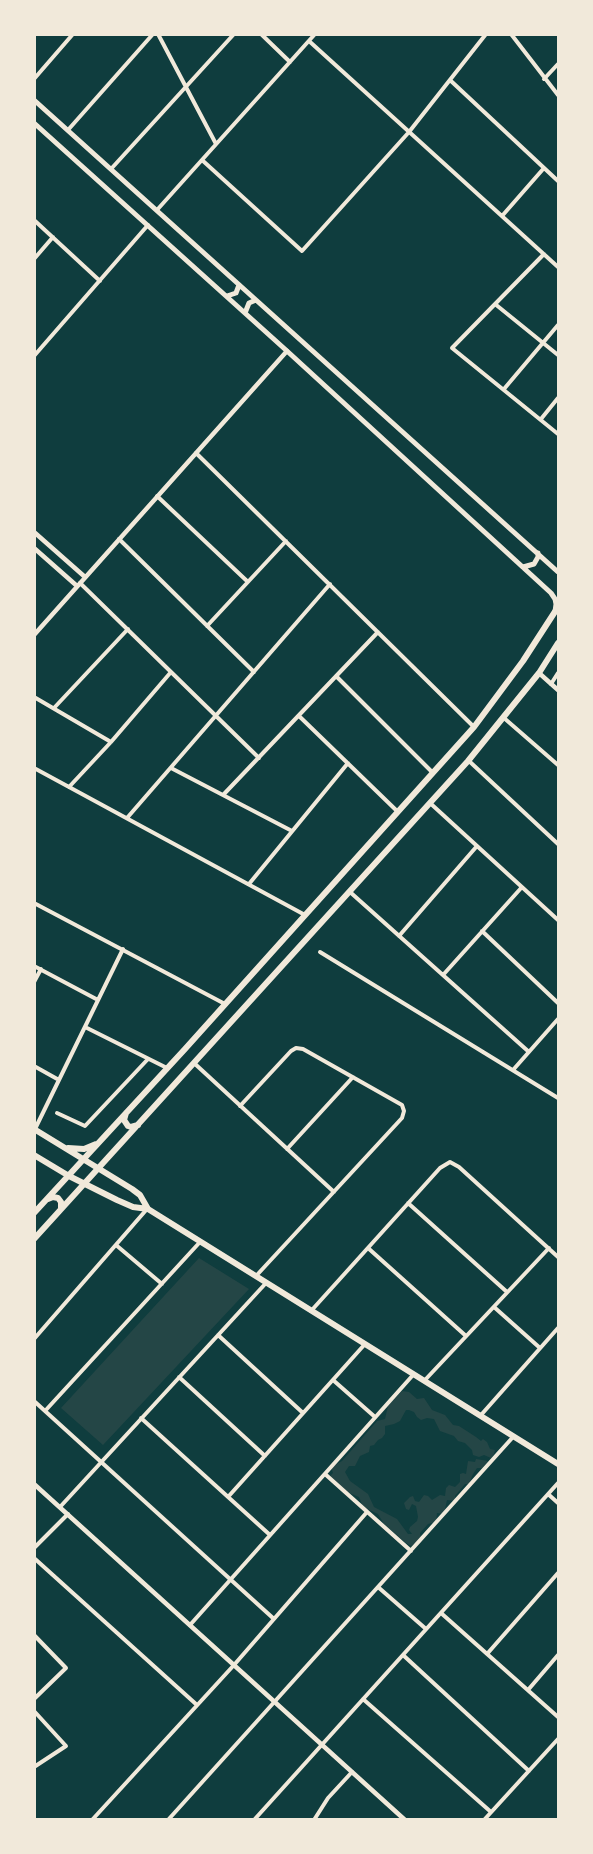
<!DOCTYPE html>
<style>
body{margin:0}
#map{position:relative;width:593px;height:1854px;overflow:hidden;background:#0f3d3e;font-family:Literata,serif}
canvas{display:block}
.frame{position:absolute;inset:0;border:36px solid #f1e9da;pointer-events:none}
</style>
<div id="map">
<canvas width="593" height="1854"></canvas>
<div class="frame"></div>
</div>
<script>
const c = document.querySelector('canvas').getContext('2d');
c.lineJoin = 'round';
function fillPath(path, color) { c.fillStyle = color; c.fill(path, 'evenodd'); }
const poly = rows => new Path2D(rows.map(r => 'M' + r).join(''));
function trace(path, color, width, dash) { c.strokeStyle = color; c.lineWidth = width; c.lineCap = dash ? 'butt' : 'round'; c.setLineDash(dash || []); c.stroke(path); }
const green = poly([
 [199,1258,249,1289,103,1445,61,1408],
 [402,1391,409,1392,417,1399,424,1398,432,1410,445,1415,453,1425,459,1426,476,1437,481,1441,483,1439,487,1442,490,1449,495,1450,494,1454,491,1458,484,1455,479,1457,473,1455,472,1450,465,1443,458,1441,454,1436,440,1431,434,1419,427,1418,421,1420,417,1417,414,1412,409,1410,406,1410,400,1421,394,1424,385,1426,385,1434,382,1438,378,1440,374,1445,370,1446,369,1452,360,1456,355,1466,349,1466,345,1472,350,1481,368,1494,374,1507,397,1519,408,1534,412,1534,409,1530,410,1527,417,1521,418,1517,416,1506,412,1504,409,1510,406,1509,404,1503,410,1497,413,1496,415,1501,419,1502,424,1495,428,1496,432,1500,440,1495,445,1496,446,1488,449,1485,455,1487,460,1482,460,1474,463,1473,466,1474,468,1461,475,1462,476,1459,488,1461,482,1468,477,1468,473,1474,469,1484,465,1484,455,1496,455,1501,447,1500,444,1514,437,1513,436,1522,428,1524,420,1533,421,1539,411,1546,406,1543,384,1524,378,1514,363,1507,359,1497,347,1492,330,1476,333,1473,331,1467,342,1461,377,1421,385,1419,388,1406]
]);
const minor = poly([
 [158,34,216,144],
 [261,34,290,62],
 [511,34,558,95],
 [309,41,558,267],
 [34,79,73,34],
 [544,79,558,64],
 [451,81,558,181],
 [68,130,153,34],
 [202,160,302,251,409,132,486,34],
 [111,169,234,34],
 [157,210,315,34],
 [502,216,544,168],
 [34,220,100,281],
 [544,254,452,348,558,434],
 [34,259,53,237],
 [495,304,558,355],
 [34,356,148,225],
 [504,389,558,325],
 [541,419,558,398],
 [196,453,474,727],
 [157,496,248,582],
 [119,539,254,672],
 [80,583,259,758],
 [207,626,286,541],
 [336,676,432,772],
 [551,684,558,673],
 [34,697,111,742],
 [54,708,128,629],
 [299,716,397,811],
 [504,718,558,765],
 [469,761,558,844],
 [34,768,305,915],
 [171,768,292,831],
 [69,787,111,742,171,672],
 [224,794,378,632],
 [430,803,558,920],
 [127,818,330,584],
 [249,884,348,763],
 [350,892,529,1052],
 [34,903,225,1004],
 [482,931,558,1003],
 [399,936,477,846],
 [320,952,558,1098],
 [34,966,98,1000],
 [443,975,522,887],
 [34,982,41,969],
 [85,1027,167,1068],
 [194,1063,334,1192],
 [34,1066,59,1080],
 [513,1070,558,1019],
 [240,1106,291,1051,296,1048,303,1049,402,1105,404,1111,402,1118,256,1276],
 [57,1113,85,1126,148,1059],
 [35,1129,123,949],
 [287,1149,353,1077],
 [408,1203,507,1292],
 [116,1245,162,1284],
 [368,1248,466,1336],
 [494,1307,540,1348],
 [311,1311,440,1168,450,1162,459,1167,558,1257],
 [218,1335,303,1413],
 [34,1339,147,1209],
 [179,1377,265,1456],
 [333,1380,375,1417],
 [425,1380,549,1248],
 [34,1401,274,1619],
 [45,1411,200,1242],
 [481,1415,558,1328],
 [141,1418,270,1535],
 [325,1474,411,1551],
 [548,1494,558,1503],
 [228,1497,365,1344],
 [60,1507,266,1283],
 [34,1548,68,1514],
 [34,1558,197,1705],
 [378,1587,426,1629],
 [441,1613,558,1717],
 [190,1625,413,1375],
 [34,1635,66,1668,34,1699],
 [487,1654,558,1573],
 [403,1655,529,1771],
 [528,1690,558,1655],
 [363,1699,491,1812],
 [34,1711,66,1746,34,1767],
 [92,1820,234,1665,367,1512],
 [168,1820,513,1437],
 [254,1820,558,1483],
 [314,1820,328,1798,352,1772],
 [484,1820,558,1739]
]);
const tertiary = poly([
 [34,532,85,577],
 [34,548,77,586],
 [34,635,287,351],
 [539,673,558,690],
 [34,1484,405,1820]
]);
const secondary = poly([
 [34,100,558,572],
 [34,123,287,351,551,593,555,599,556,604,555,612],
 [227,296,236,293,239,285],
 [245,313,249,303,256,300],
 [523,567,534,564,538,557,538,553]
]);
const primary = poly([
 [126,1113,124,1120,128,1126,131,1127,138,1125],
 [34,1129,132,1189,140,1195,148,1209],
 [68,1148,84,1149,96,1144],
 [34,1155,69,1176,117,1200,133,1207,148,1209,558,1464],
 [48,1199,53,1197,58,1198,61,1202,61,1209],
 [34,1213,185,1049,474,727,523,661,558,607],
 [34,1239,468,761,539,673,558,643]
]);
fillPath(green, '#244646');
trace(minor, '#f1e9da', 4);
trace(tertiary, '#f1e9da', 4.5);
trace(secondary, '#f1e9da', 5);
trace(primary, '#f1e9da', 6);
</script>
